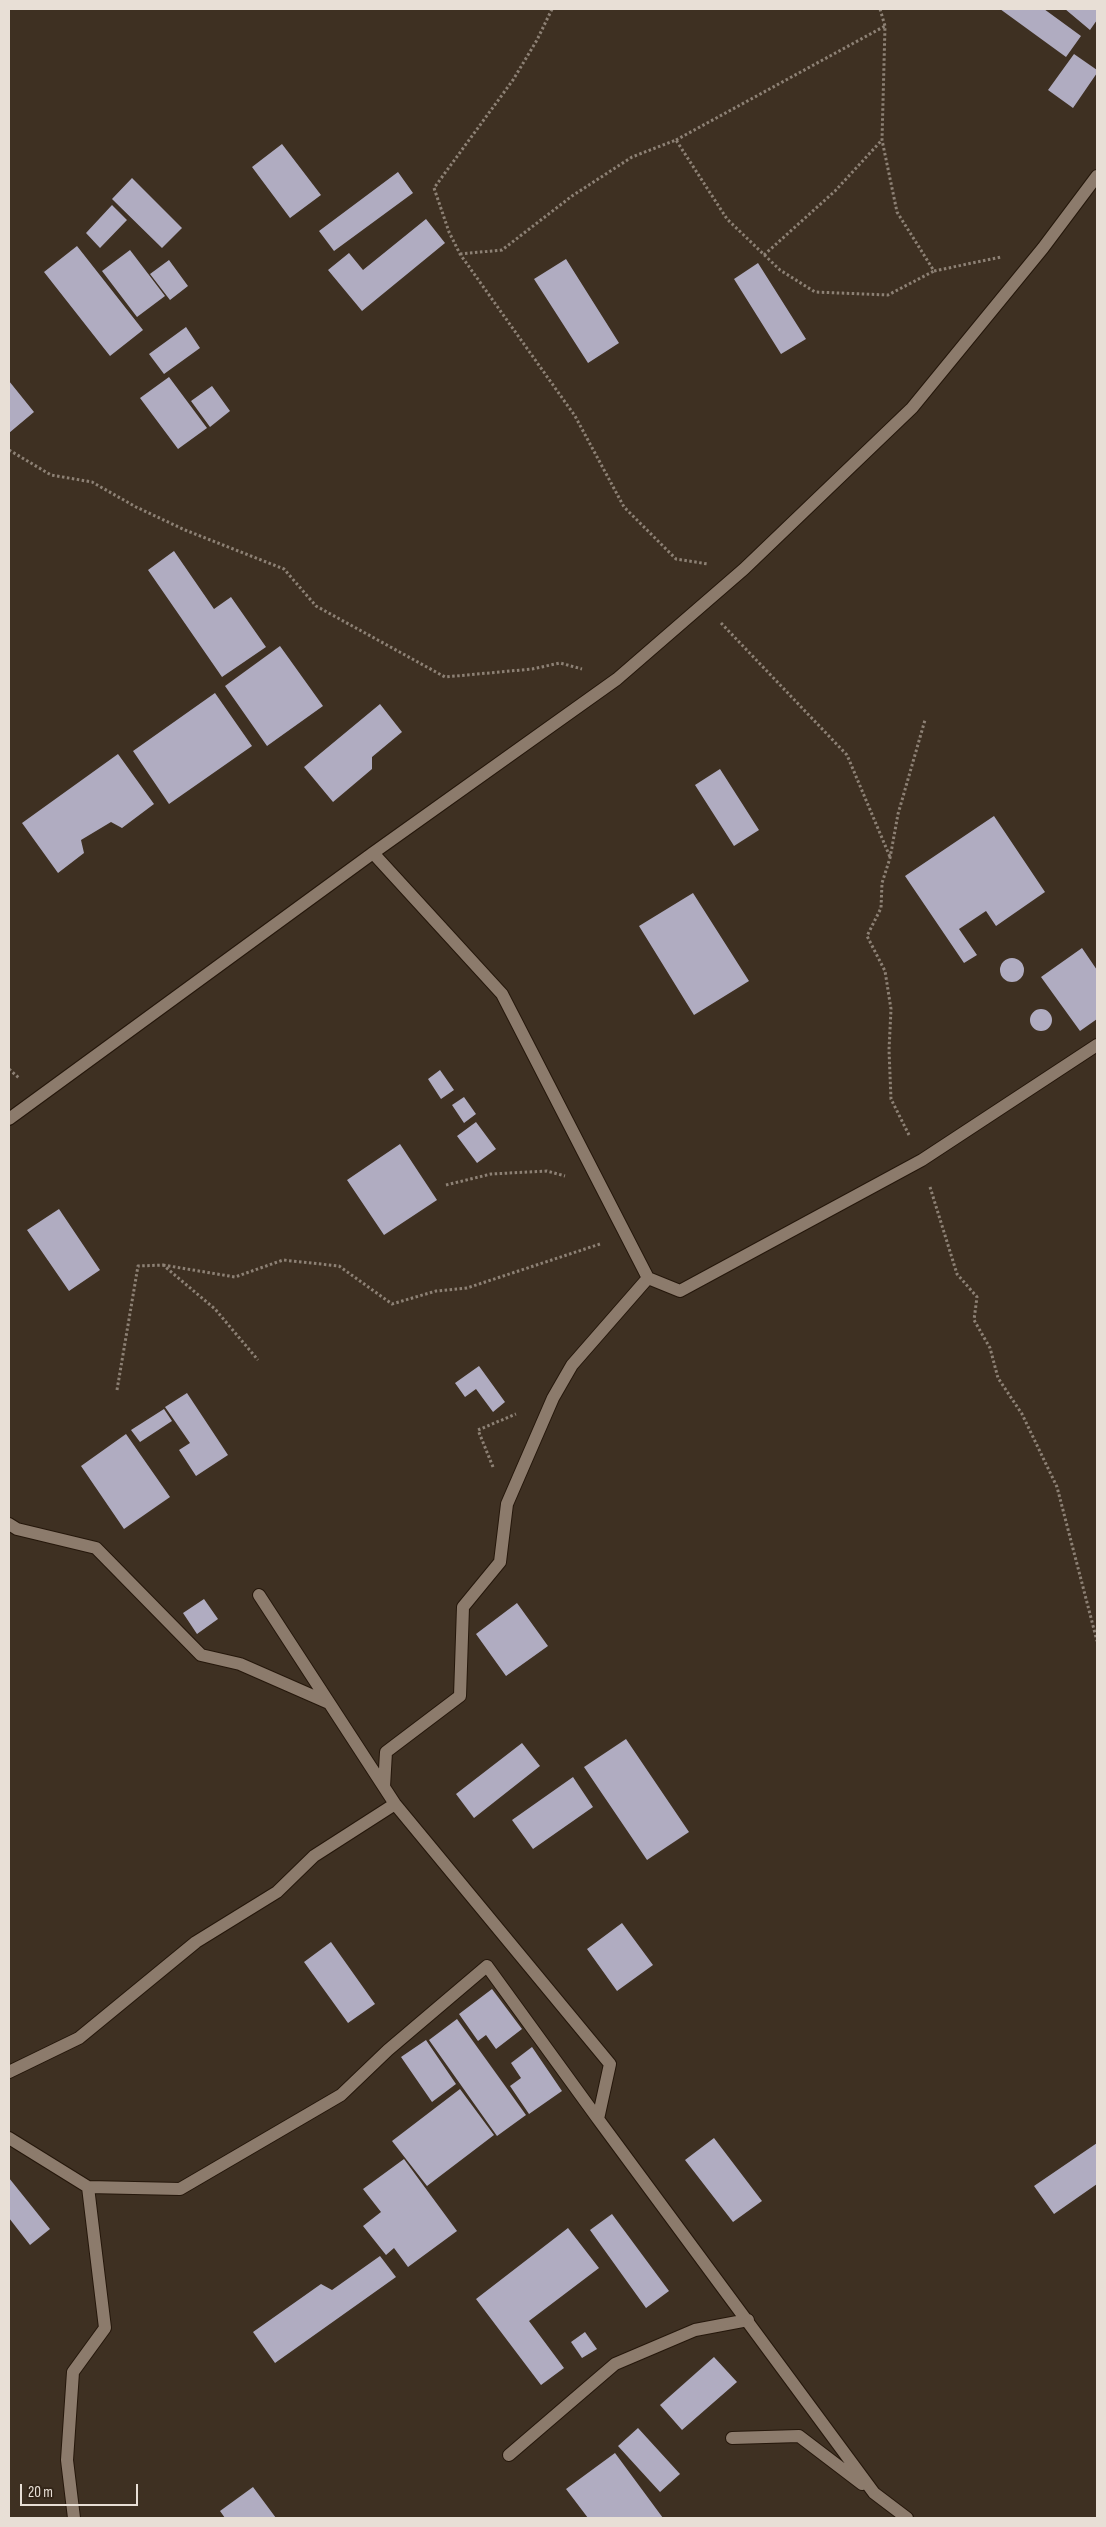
<!DOCTYPE html>
<style>
body{margin:0}
#map{position:relative;width:1106px;height:2527px;overflow:hidden;background:#3e3022;font-family:"Sofia Sans Condensed",sans-serif}
canvas{display:block}
.frame{position:absolute;inset:0;border:10px solid #e8dfd6;pointer-events:none}
.scale{position:absolute;left:20px;top:2484px;width:118px;height:22px;box-sizing:border-box;border:2px solid #e8dfd6;border-top:0;padding-left:6px;font-size:15px;line-height:18px;white-space:nowrap;color:#e8dfd6;-webkit-text-stroke:4px #342619;paint-order:stroke}
</style>
<div id="map">
<canvas width="1106" height="2527"></canvas>
<div class="frame"></div>
<div class="scale">20 m</div>
</div>
<script>
const c = document.querySelector('canvas').getContext('2d');
c.lineJoin = 'round';
function fillPath(path, color) { c.fillStyle = color; c.fill(path, 'evenodd'); }
const poly = rows => new Path2D(rows.map(r => 'M' + r).join(''));
function trace(path, color, width, dash) { c.strokeStyle = color; c.lineWidth = width; c.lineCap = dash ? 'butt' : 'round'; c.setLineDash(dash || []); c.stroke(path); }
const building = poly([
 [1000,9,1044,9,1081,36,1066,57],
 [1065,9,1097,9,1097,20,1090,30],
 [1074,54,1097,70,1097,73,1073,108,1048,90],
 [282,144,321,195,290,218,252,167],
 [398,172,413,193,334,251,319,231],
 [132,178,182,228,162,248,112,199],
 [112,205,127,220,100,248,86,233],
 [426,219,445,243,362,311,328,270,349,253,363,270],
 [77,246,143,330,110,356,44,272],
 [130,250,165,296,137,317,102,271],
 [566,259,619,343,588,363,534,279],
 [169,260,188,286,170,300,150,274],
 [758,263,806,339,781,354,734,279],
 [186,327,200,348,164,374,149,354],
 [169,377,207,428,178,449,140,398],
 [9,381,34,412,9,433],
 [212,386,230,411,210,427,191,401],
 [174,551,214,609,231,597,266,647,222,677,148,570],
 [280,646,323,706,267,746,225,686],
 [215,693,252,746,169,804,133,751],
 [380,704,402,732,372,757,372,769,333,802,304,767],
 [118,754,154,804,122,828,111,822,81,840,84,853,58,873,22,823],
 [720,769,759,830,734,846,695,785],
 [994,816,1045,892,996,926,986,911,959,929,977,955,964,963,905,876],
 [693,893,749,981,694,1015,639,926],
 [1082,948,1097,970,1097,1019,1080,1031,1041,977],
 '1000 970a12 12 0 1 1 24 0a12 12 0 1 1-24 0Z',
 '1030 1020a11 11 0 1 1 22 0a11 11 0 1 1-22 0Z',
 [440,1070,454,1090,441,1099,428,1079],
 [464,1097,476,1114,464,1123,452,1105],
 [476,1122,496,1149,477,1163,457,1136],
 [400,1144,437,1200,384,1235,347,1180],
 [59,1209,100,1270,69,1291,27,1230],
 [479,1366,505,1402,493,1412,476,1389,465,1397,455,1383],
 [187,1393,228,1455,196,1476,179,1450,190,1443,165,1407],
 [164,1409,172,1421,140,1442,131,1430],
 [126,1434,170,1497,124,1529,81,1466],
 [204,1599,218,1619,197,1634,183,1613],
 [517,1603,548,1646,506,1676,476,1634],
 [626,1739,689,1832,647,1860,584,1767],
 [522,1743,540,1766,474,1818,456,1794],
 [573,1777,593,1807,533,1849,512,1820],
 [622,1923,653,1965,617,1991,587,1949],
 [331,1942,375,2004,348,2023,304,1962],
 [492,1989,522,2029,496,2049,486,2035,478,2041,459,2014],
 [457,2019,526,2115,497,2136,429,2040],
 [426,2040,456,2084,432,2102,401,2057],
 [532,2047,562,2091,529,2114,510,2086,521,2078,511,2063],
 [460,2089,494,2135,427,2186,392,2141],
 [714,2138,762,2201,733,2222,685,2160],
 [1097,2143,1097,2184,1054,2214,1034,2186],
 [404,2159,457,2231,408,2267,394,2248,386,2255,363,2226,381,2212,363,2189],
 [9,2178,50,2229,30,2245,9,2218],
 [612,2214,669,2291,646,2308,590,2230],
 [568,2228,599,2268,529,2321,564,2368,541,2385,476,2299],
 [380,2256,396,2277,275,2363,253,2332,321,2284,332,2290],
 [585,2332,597,2349,582,2358,571,2342],
 [714,2357,737,2382,682,2430,660,2405],
 [638,2428,680,2474,660,2492,618,2446],
 [615,2453,663,2518,588,2518,566,2489],
 [253,2487,276,2518,225,2518,220,2511]
]);
const path = poly([
 [552,9,537,40,513,80,434,188,449,232,460,254,575,416,624,507,676,559,708,564],
 [880,9,885,26,882,140,897,212,934,271,1001,257],
 [676,140,885,26],
 [460,254,502,250,572,196,632,157,676,140,727,219,780,270,815,292,888,295,934,271],
 [764,255,835,191,881,141],
 [9,450,51,475,92,482,136,507,185,530,284,569,316,606,445,677,532,669,560,663,582,669],
 [721,623,847,755,890,857],
 [9,1069,20,1079],
 [909,1135,891,1099,889,1050,891,1009,885,971,867,936,881,908,882,883,890,858,898,814,925,720],
 [446,1185,491,1174,547,1171,565,1176],
 [930,1187,957,1274,977,1297,974,1320,990,1348,998,1378,1022,1414,1057,1487,1097,1641],
 [163,1265,235,1277,283,1260,339,1266,392,1304,436,1291,467,1288,600,1244],
 [117,1390,138,1266,163,1265,215,1309,258,1360],
 [493,1467,478,1430,516,1414]
]);
const minor = poly([
 [373,853,502,994,648,1278,680,1291,922,1160,1097,1045],
 [9,1119,373,853,617,679,744,569,912,408,1043,248,1097,176],
 [9,1524,17,1529,96,1548,201,1655,240,1664,329,1703],
 [259,1595,395,1804,610,2064,598,2119,874,2493,907,2518],
 [384,1787,386,1752,460,1696,463,1607,500,1562,507,1504,553,1398,572,1365,648,1278],
 [9,2072,79,2038,196,1942,277,1892,314,1856,395,1804],
 [9,2138,88,2187,180,2189,341,2095,388,2050,487,1966,598,2119],
 [732,2438,799,2436,862,2484],
 [509,2455,615,2364,695,2330,748,2320],
 [74,2518,67,2460,73,2372,105,2328,88,2187]
]);
fillPath(building, '#b0acc1');
trace(minor, '#25170b', 14);
trace(path, '#8d8175', 3, [2.5, 2.5]);
trace(minor, '#8c7b6c', 12);
</script>
